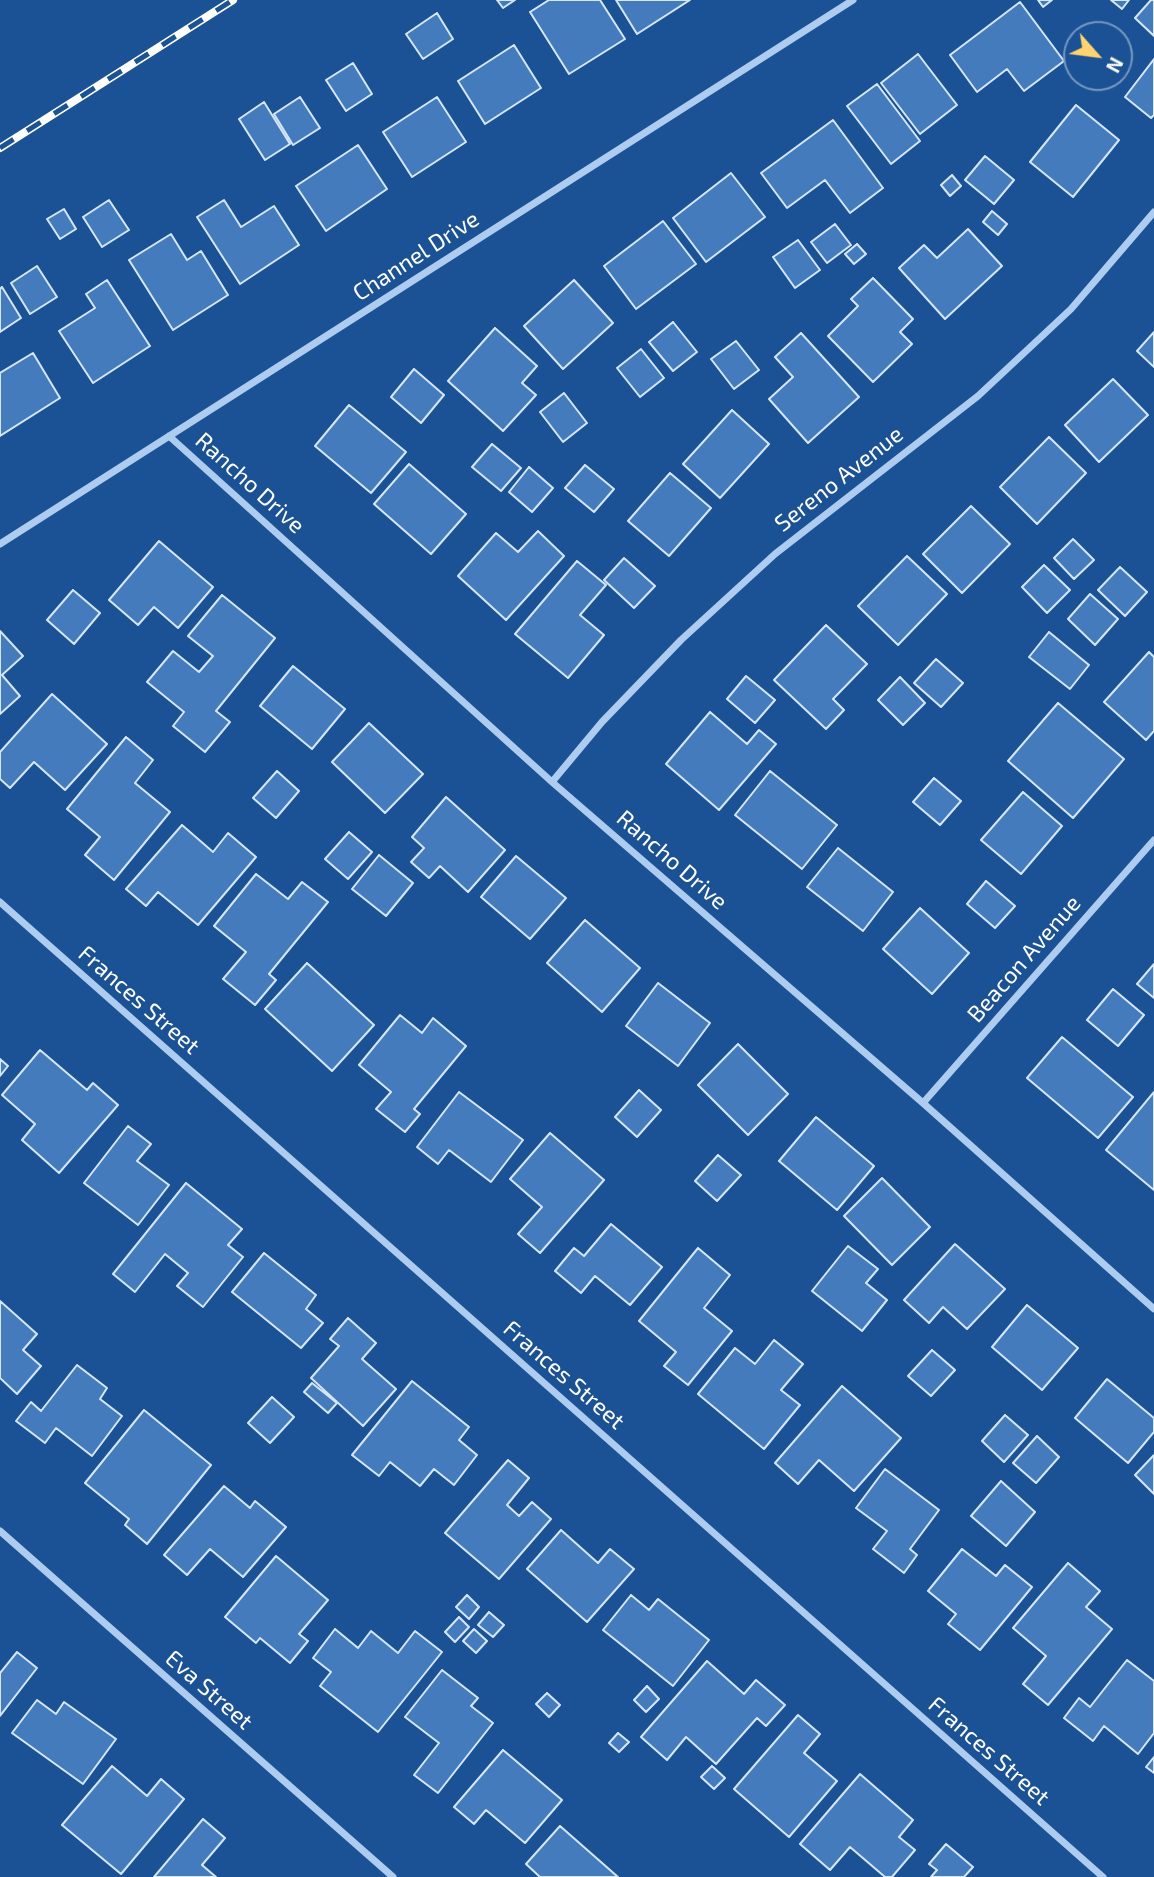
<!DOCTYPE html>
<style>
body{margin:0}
#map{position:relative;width:1154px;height:1877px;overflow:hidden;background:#1b5296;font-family:"Exo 2",sans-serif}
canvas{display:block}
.north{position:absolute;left:1063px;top:21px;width:70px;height:70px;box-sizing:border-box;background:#1b5296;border:2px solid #7697c0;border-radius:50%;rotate:118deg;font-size:19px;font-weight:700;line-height:28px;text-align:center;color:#fff}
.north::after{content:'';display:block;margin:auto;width:24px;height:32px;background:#ffd36d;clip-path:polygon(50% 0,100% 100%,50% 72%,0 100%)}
</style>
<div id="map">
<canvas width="1154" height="1877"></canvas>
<div class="north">N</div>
</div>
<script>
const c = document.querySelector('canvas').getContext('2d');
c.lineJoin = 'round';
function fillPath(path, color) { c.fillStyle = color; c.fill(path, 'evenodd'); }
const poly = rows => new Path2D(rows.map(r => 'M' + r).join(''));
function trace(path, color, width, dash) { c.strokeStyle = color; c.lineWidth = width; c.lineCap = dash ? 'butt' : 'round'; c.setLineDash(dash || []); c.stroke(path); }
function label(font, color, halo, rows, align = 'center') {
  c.font = font + ' "Exo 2",sans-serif'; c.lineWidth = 5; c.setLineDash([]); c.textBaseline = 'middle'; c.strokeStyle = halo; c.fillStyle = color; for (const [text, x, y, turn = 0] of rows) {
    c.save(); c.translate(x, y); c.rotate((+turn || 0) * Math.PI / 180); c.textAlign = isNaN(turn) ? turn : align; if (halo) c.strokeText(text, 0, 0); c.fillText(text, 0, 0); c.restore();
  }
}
const building = poly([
 [497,0,515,0,503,8,497,0],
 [549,0,600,0,625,39,569,74,530,12,549,0],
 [616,0,690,0,637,34,616,0],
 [1038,0,1052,0,1043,7,1038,0],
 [1111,0,1129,0,1122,9,1111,0],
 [1151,0,1154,0,1154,36,1135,18,1151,0],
 [1020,2,1064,61,1024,91,1007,69,977,92,950,55,1020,2],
 [437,13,453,39,423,59,406,34,437,13],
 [514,45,541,88,485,124,458,81,514,45],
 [918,54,957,105,920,134,881,83,918,54],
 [1154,59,1154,115,1151,118,1125,97,1154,59],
 [353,63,372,94,346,111,326,80,353,63],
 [877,84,920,141,891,164,847,106,877,84],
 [300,97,320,128,293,145,274,114,300,97],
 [437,97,466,142,412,177,383,132,437,97],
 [264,102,290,144,265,160,239,119,264,102],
 [1076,105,1119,140,1073,197,1030,162,1076,105],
 [833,120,883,188,850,213,825,180,787,208,761,173,833,120],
 [358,145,387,189,326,231,296,186,358,145],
 [985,156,1014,180,994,204,965,180,985,156],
 [731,173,765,217,706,262,673,218,731,173],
 [952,175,961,186,950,196,941,185,952,175],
 [109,200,129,230,102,247,83,217,109,200],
 [224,200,241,227,274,206,299,245,240,284,197,217,224,200],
 [64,209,76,229,60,239,47,219,64,209],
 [992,211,1007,224,998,235,983,222,992,211],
 [663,221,696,264,636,309,604,266,663,221],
 [835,224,851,245,827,263,811,242,835,224],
 [968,229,1002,266,945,319,899,268,924,245,937,258,968,229],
 [171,234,187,260,201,251,228,295,173,330,129,260,171,234],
 [798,240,820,270,795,288,773,257,798,240],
 [857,244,866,254,854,264,845,254,857,244],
 [37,266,57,297,30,314,11,283,37,266],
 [873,278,913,319,900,332,912,344,873,382,828,336,858,306,851,299,873,278],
 [107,280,150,346,93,383,59,331,95,308,86,294,107,280],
 [574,280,613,323,563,369,524,326,574,280],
 [2,287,21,318,0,332,0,289,2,287],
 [673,322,697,352,673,371,649,342,673,322],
 [495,328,537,366,522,383,536,395,503,431,448,381,495,328],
 [1154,332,1154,367,1137,351,1154,332],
 [801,333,859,397,808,443,769,399,793,377,775,357,801,333],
 [736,341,759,370,734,389,711,359,736,341],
 [641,349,664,378,640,397,617,368,641,349],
 [33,353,60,398,0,436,0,373,33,353],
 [414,369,444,395,421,423,391,397,414,369],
 [1113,379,1148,415,1099,462,1065,425,1113,379],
 [564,393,587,423,563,442,540,412,564,393],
 [349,405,406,452,371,493,315,446,349,405],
 [732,410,769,444,720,498,683,464,732,410],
 [1049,437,1086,473,1037,524,1000,487,1049,437],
 [492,444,521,468,501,491,472,467,492,444],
 [409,464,466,514,431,554,374,504,409,464],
 [585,465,614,489,594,512,565,488,585,465],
 [529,467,553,488,532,512,509,492,529,467],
 [670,473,711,508,669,556,628,521,670,473],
 [971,506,1010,544,962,593,923,554,971,506],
 [538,531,564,556,506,620,458,576,496,533,518,552,538,531],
 [1073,539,1094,560,1074,579,1054,558,1073,539],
 [159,541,213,587,178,628,154,607,138,625,109,600,159,541],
 [907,556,947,594,898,645,858,606,907,556],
 [624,558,655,586,634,608,604,580,624,558],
 [577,561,606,585,580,615,604,635,568,678,515,634,577,561],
 [1044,565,1070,590,1047,613,1022,587,1044,565],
 [1120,567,1147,592,1125,616,1098,590,1120,567],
 [73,590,100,613,74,644,47,620,73,590],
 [1090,594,1118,619,1095,645,1068,619,1090,594],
 [222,595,275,638,216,711,230,722,205,752,173,726,184,712,147,682,173,651,199,672,213,656,188,636,222,595],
 [826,625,867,664,833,699,844,710,826,729,774,680,826,625],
 [0,631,23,656,2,675,20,696,0,714,0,631],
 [1049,632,1089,665,1070,689,1029,657,1049,632],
 [1149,652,1154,657,1154,731,1146,740,1104,702,1149,652],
 [936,659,963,683,941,707,914,683,936,659],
 [293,666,345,709,312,749,260,706,293,666],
 [746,676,775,700,755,723,727,699,746,676],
 [900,677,925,703,903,725,878,700,900,677],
 [52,694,107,744,65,790,34,762,10,788,0,779,0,752,52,694],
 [1058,703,1124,759,1073,818,1008,761,1058,703],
 [710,712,747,744,759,730,776,744,719,810,666,764,710,712],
 [369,723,423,774,385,813,332,762,369,723],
 [126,737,153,760,135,783,170,812,114,880,85,855,100,837,67,809,126,737],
 [277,771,299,791,276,818,253,798,277,771],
 [770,771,837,825,802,869,735,815,770,771],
 [934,778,961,801,940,825,913,802,934,778],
 [1023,792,1062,826,1021,874,981,840,1023,792],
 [446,797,505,850,468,892,440,866,429,878,411,862,424,848,412,837,446,797],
 [182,825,213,852,228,833,256,857,198,925,158,892,146,906,126,889,182,825],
 [349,832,372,852,348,879,325,859,349,832],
 [838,848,893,892,863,931,807,887,838,848],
 [379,855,413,883,386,916,352,889,379,855],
 [516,856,566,898,530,939,481,897,516,856],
 [256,874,288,899,302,882,328,902,269,974,276,980,255,1005,223,979,246,952,214,926,256,874],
 [986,881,1015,906,995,928,967,904,986,881],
 [920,908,969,953,932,994,883,949,920,908],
 [585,920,640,968,602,1012,547,963,585,920],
 [307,963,374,1025,332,1071,265,1009,307,963],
 [1154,964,1154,998,1137,984,1154,964],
 [658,983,710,1023,678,1066,626,1026,658,983],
 [1113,989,1144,1015,1118,1046,1087,1020,1113,989],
 [400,1015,422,1033,433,1018,466,1046,414,1109,420,1114,405,1132,376,1109,391,1092,359,1065,400,1015],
 [1062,1037,1133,1097,1098,1138,1027,1078,1062,1037],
 [738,1044,788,1094,748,1135,698,1085,738,1044],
 [40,1050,87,1090,93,1083,118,1105,59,1173,22,1140,35,1124,2,1095,40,1050],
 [0,1059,8,1066,0,1076,0,1059],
 [639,1090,661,1110,637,1137,615,1117,639,1090],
 [459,1092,523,1140,491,1182,449,1150,438,1164,417,1147,459,1092],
 [1154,1092,1154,1190,1106,1150,1154,1092],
 [816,1117,874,1166,837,1210,779,1161,816,1117],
 [128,1126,151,1144,137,1161,169,1185,138,1225,84,1183,128,1126],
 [550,1133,604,1180,540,1253,518,1234,542,1207,510,1179,550,1133],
 [718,1155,741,1175,717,1201,695,1181,718,1155],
 [882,1178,930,1227,892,1265,844,1216,882,1178],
 [186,1183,242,1229,228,1245,243,1257,203,1307,177,1286,188,1273,165,1254,135,1292,113,1274,186,1183],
 [611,1224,662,1267,630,1305,595,1276,581,1293,555,1271,574,1248,584,1256,611,1224],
 [955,1244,1005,1289,967,1329,943,1307,929,1323,904,1300,955,1244],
 [848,1246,878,1269,866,1283,887,1300,862,1331,812,1291,848,1246],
 [698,1248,730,1275,704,1308,732,1331,688,1385,664,1366,676,1352,639,1321,698,1248],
 [264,1253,316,1295,306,1309,323,1323,301,1348,232,1292,264,1253],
 [0,1301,37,1334,23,1350,41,1366,17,1394,0,1378,0,1301],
 [1027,1305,1078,1348,1042,1390,992,1347,1027,1305],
 [348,1318,376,1343,362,1359,396,1389,363,1426,311,1378,339,1346,330,1339,348,1318],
 [774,1340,803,1364,781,1390,800,1405,764,1449,698,1394,735,1348,755,1364,774,1340],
 [932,1350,955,1370,931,1396,908,1376,932,1350],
 [77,1365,107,1388,100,1399,122,1416,92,1456,56,1428,45,1443,16,1421,31,1402,41,1411,77,1365],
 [1107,1379,1154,1418,1154,1432,1128,1463,1075,1418,1107,1379],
 [412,1381,469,1427,459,1440,477,1455,454,1485,434,1469,420,1486,390,1462,379,1476,352,1455,412,1381],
 [312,1383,337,1403,328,1413,304,1392,312,1383],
 [842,1386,901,1438,854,1491,819,1460,798,1484,775,1463,842,1386],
 [272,1397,294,1417,270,1443,248,1423,272,1397],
 [144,1410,211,1465,147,1544,125,1525,129,1519,85,1483,144,1410],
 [1005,1415,1028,1435,1004,1462,982,1441,1005,1415],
 [1037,1436,1059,1457,1036,1483,1013,1463,1037,1436],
 [1154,1455,1154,1494,1135,1475,1154,1455],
 [508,1460,529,1478,507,1505,519,1516,532,1502,551,1519,499,1579,445,1533,508,1460],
 [885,1469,939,1510,910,1549,917,1555,904,1573,873,1549,887,1531,856,1508,885,1469],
 [1001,1481,1035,1512,1006,1546,971,1516,1001,1481],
 [224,1486,250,1508,255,1501,286,1527,243,1577,210,1549,187,1575,164,1555,224,1486],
 [561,1530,598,1563,610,1549,634,1569,587,1622,527,1569,561,1530],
 [962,1549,996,1576,1005,1565,1032,1587,980,1650,948,1624,956,1614,928,1591,962,1549],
 [276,1556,328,1600,299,1634,308,1641,290,1663,260,1638,256,1643,225,1617,276,1556],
 [1068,1563,1100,1591,1086,1607,1112,1629,1048,1705,1023,1684,1046,1656,1013,1628,1068,1563],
 [467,1595,479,1607,469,1619,456,1607,467,1595],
 [631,1595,649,1610,658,1599,709,1640,673,1686,603,1630,631,1595],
 [489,1612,504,1625,493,1637,478,1625,489,1612],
 [459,1617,469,1627,455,1642,445,1632,459,1617],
 [335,1629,358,1648,371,1631,398,1653,415,1631,442,1652,378,1732,320,1686,331,1672,313,1658,335,1629],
 [474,1629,487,1641,476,1653,463,1641,474,1629],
 [17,1652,37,1668,0,1716,0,1673,17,1652],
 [1127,1660,1154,1681,1154,1733,1138,1754,1104,1726,1093,1741,1064,1718,1079,1698,1090,1707,1127,1660],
 [707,1661,744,1694,756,1680,785,1705,766,1726,757,1718,716,1764,686,1737,667,1760,641,1737,707,1661],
 [442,1670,478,1698,471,1706,493,1723,438,1793,414,1775,439,1743,405,1717,442,1670],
 [647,1686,659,1699,646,1712,634,1700,647,1686],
 [547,1693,560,1705,549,1717,536,1704,547,1693],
 [37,1700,56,1714,64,1702,116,1739,83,1784,12,1733,37,1700],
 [798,1715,820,1734,804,1753,837,1781,789,1837,734,1789,798,1715],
 [618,1733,629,1742,619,1752,609,1743,618,1733],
 [503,1750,562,1800,525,1843,486,1810,474,1824,454,1807,503,1750],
 [1154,1757,1154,1773,1146,1767,1154,1757],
 [112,1766,147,1796,161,1779,184,1799,121,1874,62,1825,112,1766],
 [712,1766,725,1778,714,1789,701,1777,712,1766],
 [860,1774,913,1820,899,1837,915,1850,892,1877,885,1877,850,1847,830,1870,800,1844,860,1774],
 [203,1819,225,1838,202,1865,216,1877,154,1877,203,1819],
 [560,1826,618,1877,540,1877,526,1864,560,1826],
 [946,1844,973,1867,964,1877,931,1877,937,1870,929,1864,946,1844]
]);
const street = poly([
 [169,436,552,782,923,1103,1154,1309],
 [0,544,853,0],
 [552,782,602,722,681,640,775,554,978,396,1071,309,1154,212],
 [0,902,1103,1877],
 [923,1103,1154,840],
 [0,1531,393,1877]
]);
const rail = poly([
 [0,148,233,0]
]);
const streetNames = [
 ["Channel Drive",416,256,-33],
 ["Sereno Avenue",839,479,-38],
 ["Rancho Drive",250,483,42],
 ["Rancho Drive",672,860,41],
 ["Beacon Avenue",1024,959,-49],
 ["Frances Street",139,1000,41],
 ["Frances Street",564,1375,41],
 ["Eva Street",209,1690,41],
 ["Frances Street",989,1751,41]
];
fillPath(building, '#447bbd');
trace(building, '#d5e6fb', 2);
trace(street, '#aeccf0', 7);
trace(rail, '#fff', 8);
trace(rail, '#1b5296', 5, [16]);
label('23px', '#fff', '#1b5296', streetNames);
</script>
